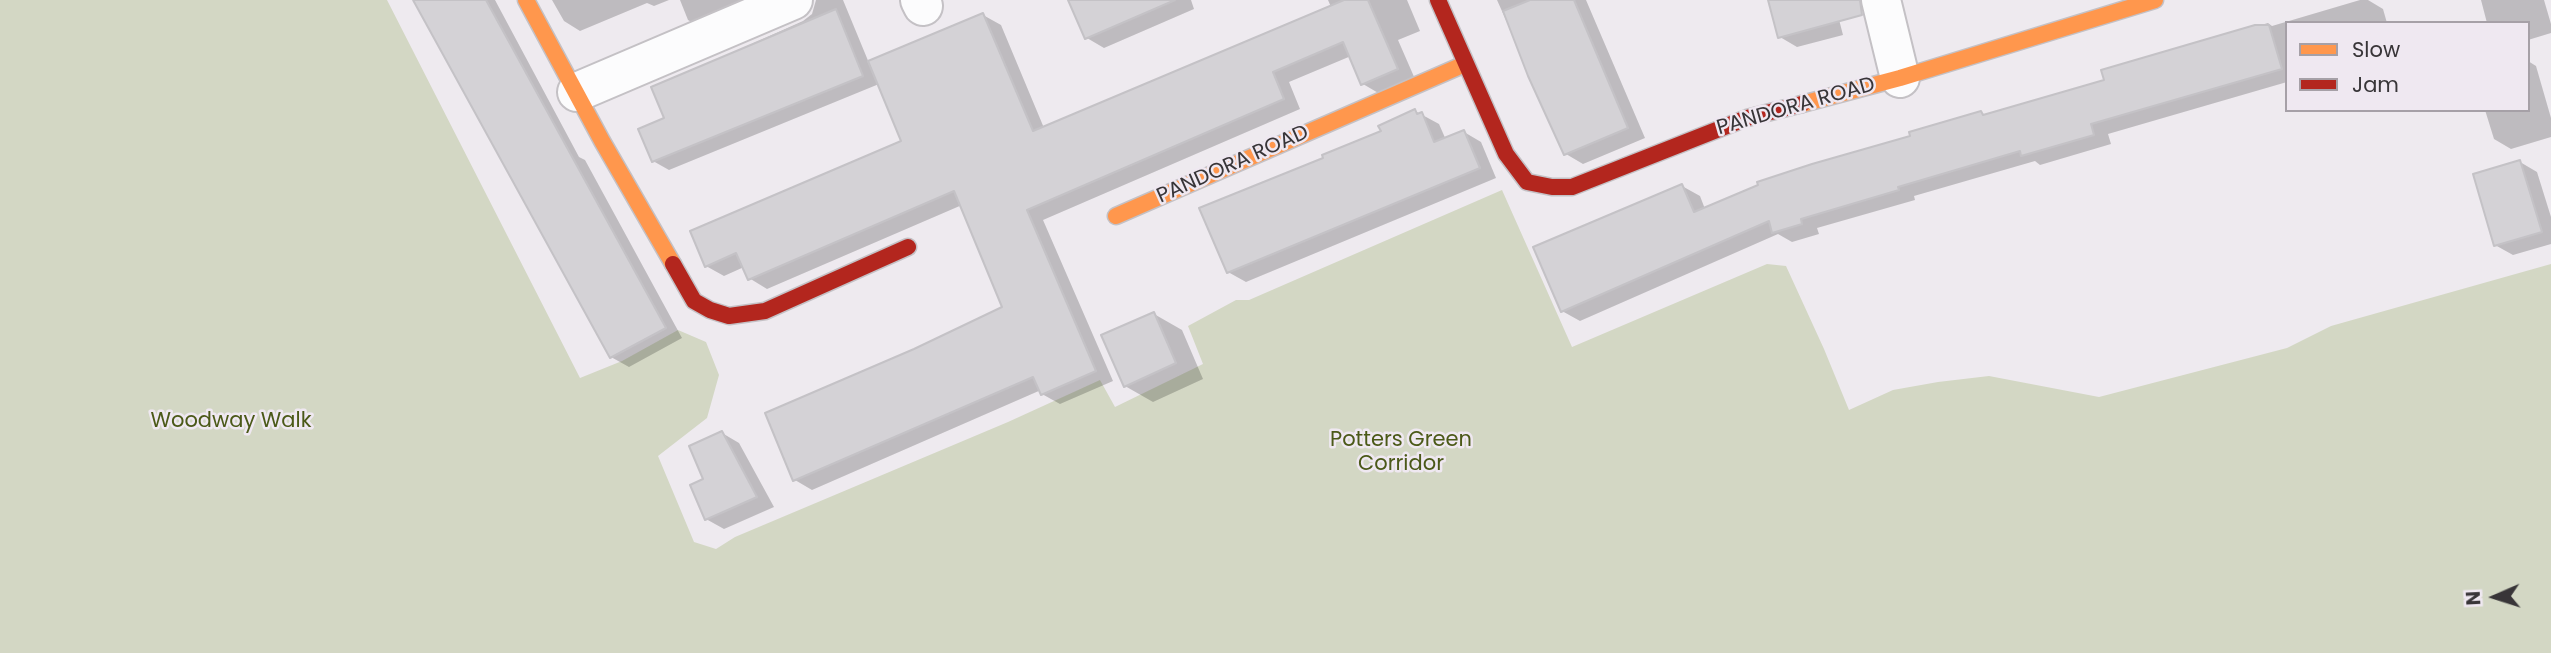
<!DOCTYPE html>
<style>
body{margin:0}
#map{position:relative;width:2551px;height:653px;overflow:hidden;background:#eeeaef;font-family:Poppins,sans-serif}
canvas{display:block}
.legend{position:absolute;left:2285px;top:21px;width:245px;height:91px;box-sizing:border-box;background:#efe8f1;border:2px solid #a6a0a7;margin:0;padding:9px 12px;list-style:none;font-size:21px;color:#383538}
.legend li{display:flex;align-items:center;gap:14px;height:35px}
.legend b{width:35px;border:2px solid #a6a0a7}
.north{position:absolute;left:2460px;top:562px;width:70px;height:70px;-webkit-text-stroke:5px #efe8f1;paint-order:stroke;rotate:267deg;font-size:19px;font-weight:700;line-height:28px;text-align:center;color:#383538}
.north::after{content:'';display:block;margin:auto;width:24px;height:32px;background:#383538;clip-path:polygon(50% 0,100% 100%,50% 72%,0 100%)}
</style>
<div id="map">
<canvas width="2551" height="653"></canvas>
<ul class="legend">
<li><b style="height:9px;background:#ff974d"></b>Slow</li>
<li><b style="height:9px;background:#b3261e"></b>Jam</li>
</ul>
<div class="north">N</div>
</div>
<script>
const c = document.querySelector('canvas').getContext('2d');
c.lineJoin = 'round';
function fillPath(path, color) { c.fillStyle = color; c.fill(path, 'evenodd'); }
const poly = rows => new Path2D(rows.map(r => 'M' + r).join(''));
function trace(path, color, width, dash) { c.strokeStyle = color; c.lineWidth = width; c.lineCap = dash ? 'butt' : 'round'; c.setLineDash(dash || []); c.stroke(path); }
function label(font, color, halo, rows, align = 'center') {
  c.font = font + ' Poppins,sans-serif'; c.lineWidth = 5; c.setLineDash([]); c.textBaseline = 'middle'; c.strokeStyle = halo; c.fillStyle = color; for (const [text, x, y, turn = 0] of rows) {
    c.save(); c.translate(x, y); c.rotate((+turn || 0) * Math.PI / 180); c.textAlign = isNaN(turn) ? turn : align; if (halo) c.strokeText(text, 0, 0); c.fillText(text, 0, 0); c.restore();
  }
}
const green = poly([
 [0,0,387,0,580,378,622,361,678,330,706,342,719,375,707,418,658,456,694,542,716,549,735,537,1008,422,1100,380,1115,407,1203,364,1188,326,1236,300,1249,300,1502,190,1572,347,1767,264,1786,266,1824,349,1849,410,1893,390,1938,382,1989,376,2099,397,2287,348,2331,326,2551,264,2551,653,0,653]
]);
const shadow = poly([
 [414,0,495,0,579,157,585,160,682,338,629,367,611,357],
 [552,0,669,0,654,6,647,3,580,31,564,21],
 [680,0,773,0,704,29,688,20],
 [816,0,843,0,869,63,983,15,1001,25,1044,128,1331,7,1328,0,1407,0,1420,31,1398,40,1415,79,1380,94,1363,84,1351,56,1289,82,1300,109,1043,220,1113,381,1060,404,1042,394,1041,390,812,490,795,480,914,351,1005,308,962,205,767,289,749,278,744,267,724,276,706,266,903,142,879,84,669,170,653,161,666,119,653,88,803,21,812,14],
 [1070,0,1191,0,1194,9,1104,48,1087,38],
 [1497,0,1586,0,1645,138,1583,164,1566,154],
 [1770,0,1834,0,1843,35,1797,47,1780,37],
 [2360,0,2368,0,2383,9,2387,23,2287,23,2287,82,2108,134,2111,144,2040,165,2035,161,1914,196,1915,200,1817,228,1819,234,1792,242,1778,234,1580,321,1562,311,1682,186,1700,196,1705,209,1981,113,1987,116,2106,82,2103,71,2268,23,2272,26],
 [2481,0,2544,0,2551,24,2551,33,2528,40,2528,23,2487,23],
 [2528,61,2536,66,2551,118,2551,137,2511,149,2494,139,2485,110,2528,110],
 [1415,111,1439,124,1446,140,1464,132,1481,142,1496,178,1246,282,1228,272,1326,159,1383,132],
 [2520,162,2537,172,2551,217,2551,244,2513,255,2495,245],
 [1154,314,1182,330,1203,379,1153,402,1125,386],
 [722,433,739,443,774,507,724,529,706,519,706,480]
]);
const building = poly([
 [413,0,486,0,666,328,610,358,413,0],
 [1068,0,1175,0,1085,39,1068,0],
 [1344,0,1368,0,1398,69,1361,85,1343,42,1273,72,1284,99,1027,210,1096,371,1041,395,1033,377,793,481,765,413,914,349,1002,307,954,191,748,280,736,253,705,267,690,231,901,141,868,61,983,13,1033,131,1344,0],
 [1530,0,1574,0,1628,128,1564,155,1528,76,1503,11,1530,0],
 [1768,0,1860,0,1862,15,1778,38,1768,0],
 [836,9,863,76,652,162,638,129,664,118,651,87,836,9],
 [2255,25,2269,25,2282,69,2091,124,2094,135,2021,156,2020,151,1898,187,1899,190,1801,219,1802,224,1772,233,1769,221,1561,312,1533,247,1682,184,1694,212,1758,185,1757,182,1812,164,1910,136,1909,132,1981,111,1983,115,2104,80,2101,70,2255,25],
 [1415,109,1417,114,1422,112,1434,142,1464,130,1480,168,1227,273,1199,208,1323,158,1322,155,1381,131,1378,126,1415,109],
 [2520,160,2542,232,2494,246,2473,174,2520,160],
 [1154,312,1176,363,1124,387,1101,335,1154,312],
 [722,431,757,497,705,520,690,485,703,479,689,446,722,431]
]);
const street = poly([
 [920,0,923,6],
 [1881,0,1900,78],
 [577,92,793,0]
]);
const slow = poly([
 [526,0,602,141,673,264],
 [1802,104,1900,78,2155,0],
 [1116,216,1465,64]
]);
const jam = poly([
 [1438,0,1506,154,1527,182,1552,187,1572,187,1747,118,1802,104],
 [673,264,694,301,710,310,729,316,765,311,908,247]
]);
const streetNames = [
 ["PANDORA ROAD",1796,107,-16],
 ["PANDORA ROAD",1233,165,-24]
];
const parkNames = [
 ["Woodway Walk",231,422],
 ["Potters Green",1401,441],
 ["Corridor",1401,465]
];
fillPath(green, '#d3d7c4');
fillPath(shadow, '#0003');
fillPath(building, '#d4d2d6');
trace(building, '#c4c2c6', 2);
trace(street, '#c4c1c5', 42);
trace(slow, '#c4c1c5', 19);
trace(jam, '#c4c1c5', 19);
trace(street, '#fcfcfd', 38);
trace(slow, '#ff974d', 16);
trace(jam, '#b3261e', 16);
label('21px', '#383538', '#efe8f1', streetNames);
label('21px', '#4b5918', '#efe8f1', parkNames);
</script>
